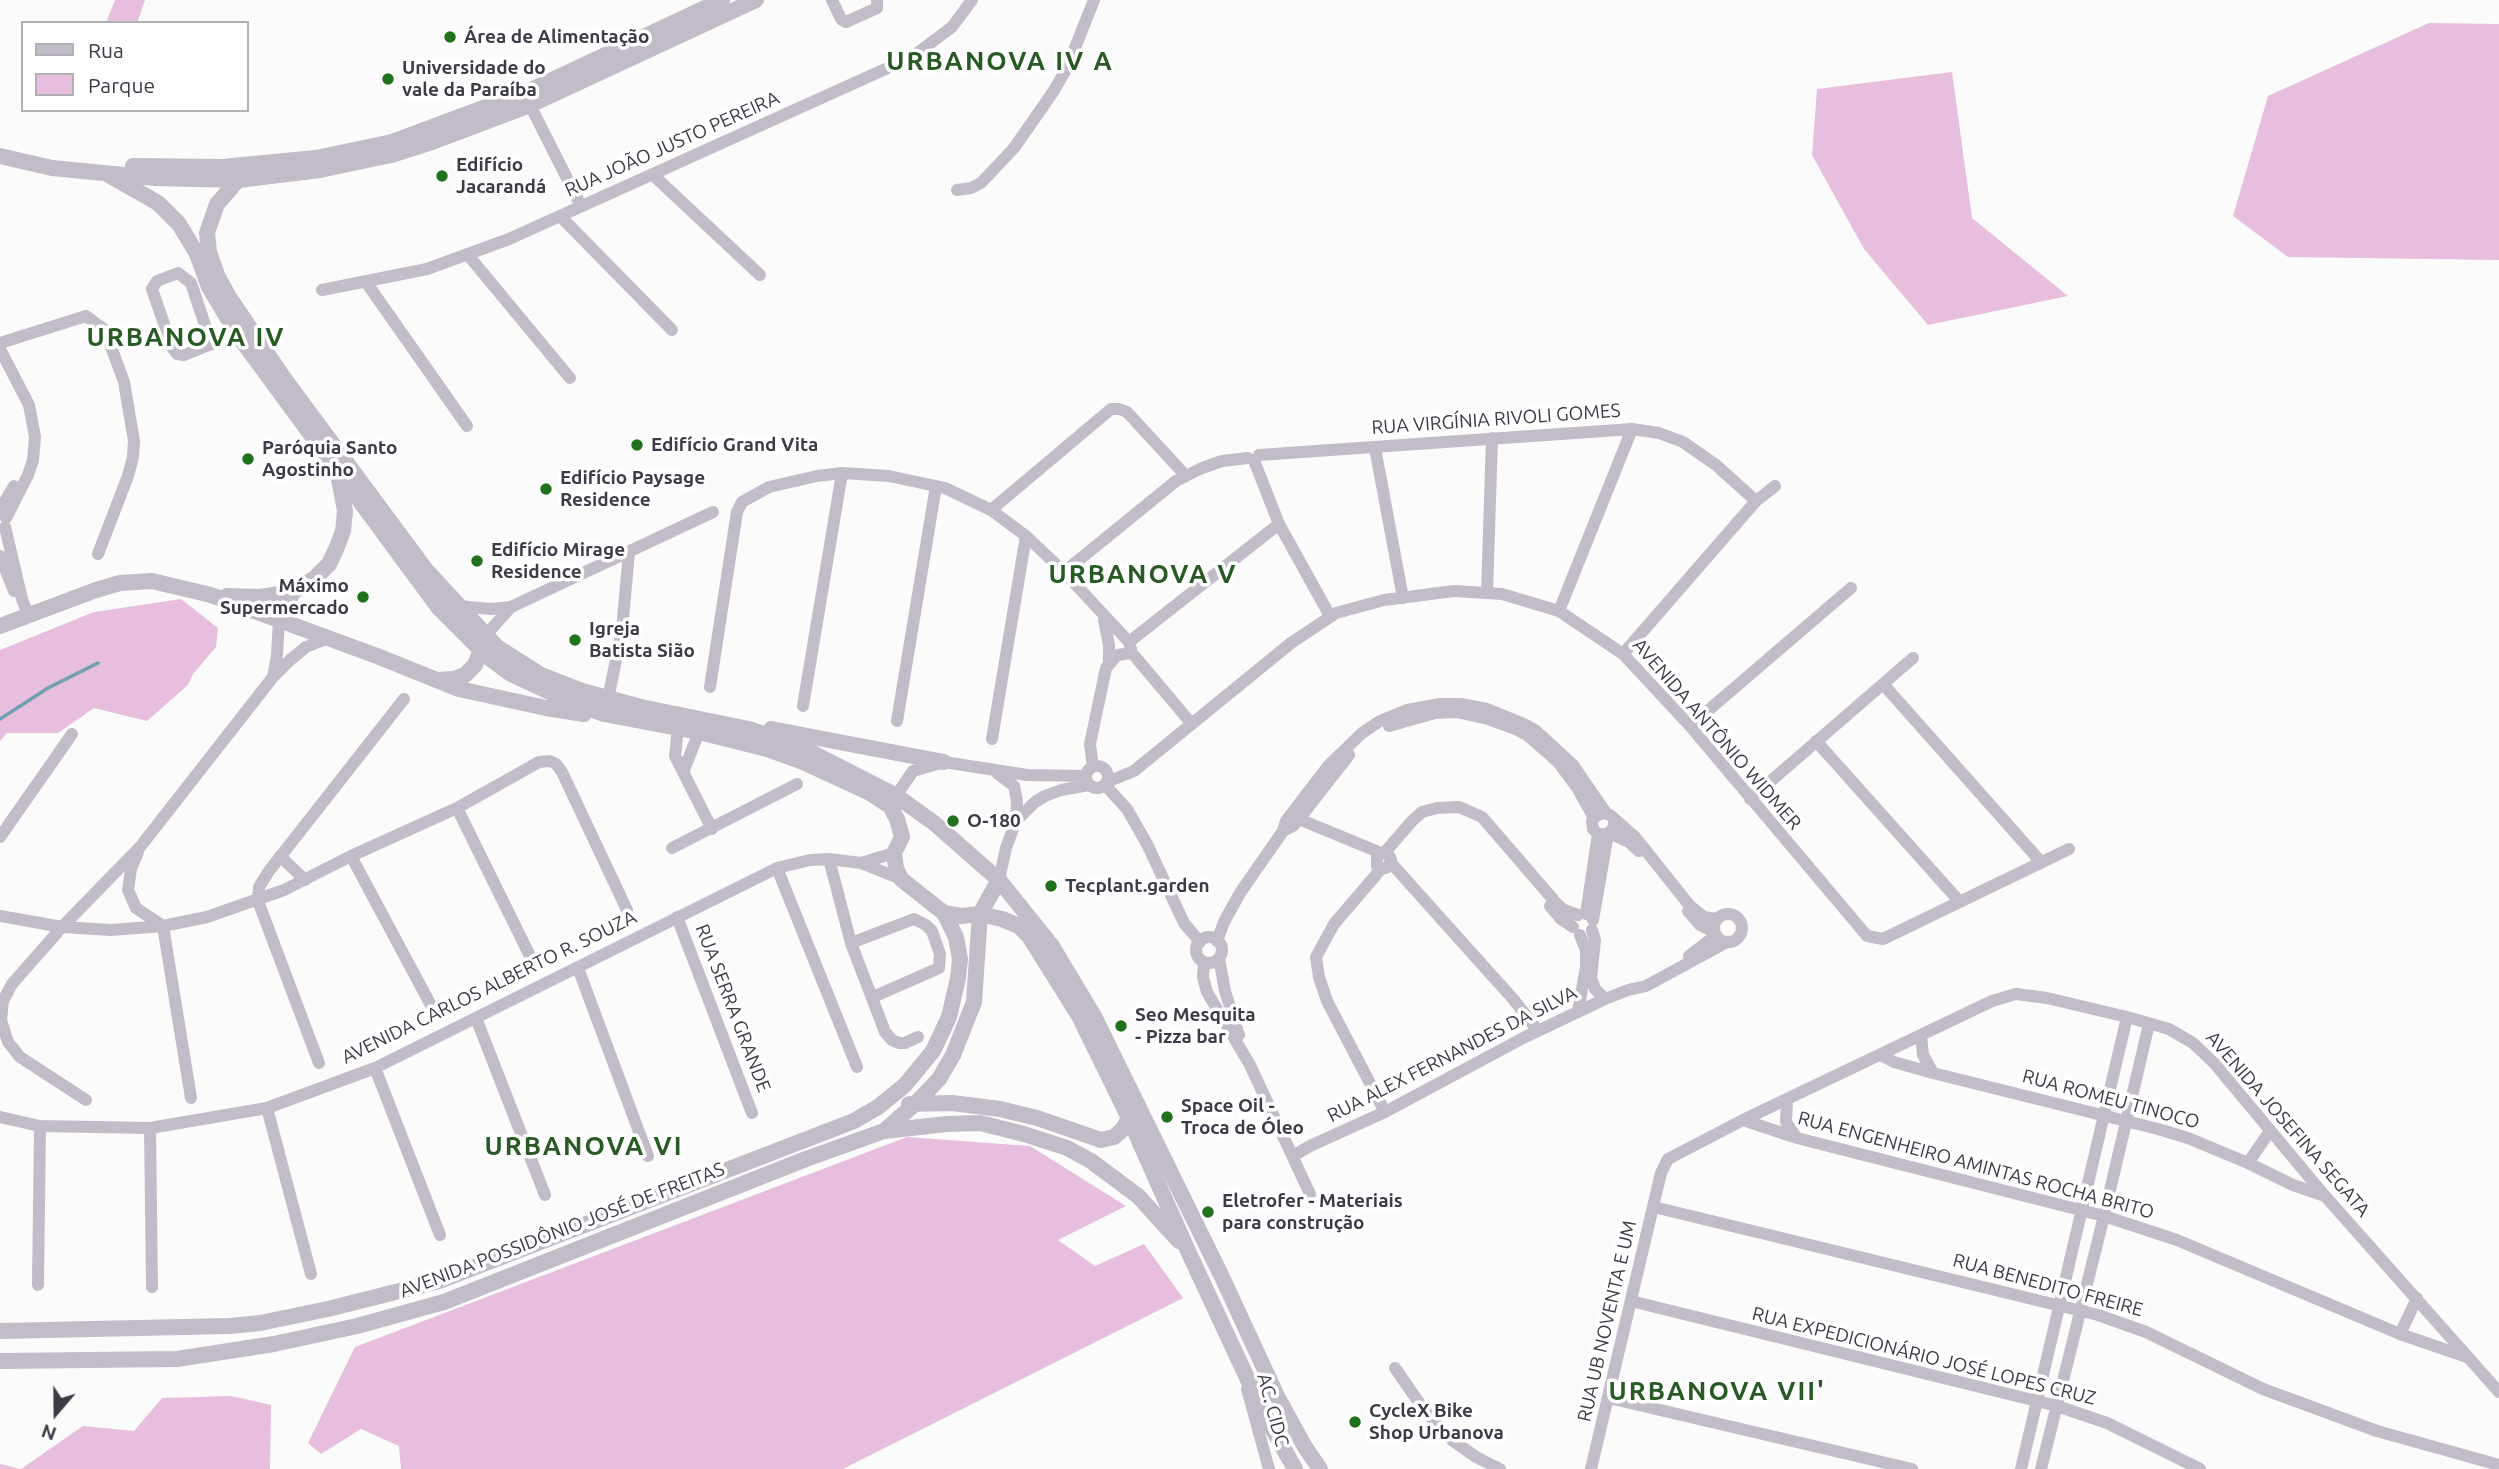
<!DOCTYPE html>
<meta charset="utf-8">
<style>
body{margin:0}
#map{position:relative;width:2499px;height:1469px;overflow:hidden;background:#fbfbfb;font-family:Ubuntu,sans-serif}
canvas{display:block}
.legend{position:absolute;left:21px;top:21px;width:228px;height:91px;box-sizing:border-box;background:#fff;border:2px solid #b1b1b5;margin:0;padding:9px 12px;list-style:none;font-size:21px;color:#3b3c46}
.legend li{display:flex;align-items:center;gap:14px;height:35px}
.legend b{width:35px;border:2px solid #b1b1b5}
.north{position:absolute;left:21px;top:1378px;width:70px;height:70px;-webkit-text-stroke:5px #fff;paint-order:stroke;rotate:200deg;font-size:19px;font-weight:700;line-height:28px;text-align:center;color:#3b3c46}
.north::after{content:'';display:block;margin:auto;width:24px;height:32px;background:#3b3c46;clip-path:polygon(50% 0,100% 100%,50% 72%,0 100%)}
</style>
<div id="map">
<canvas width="2499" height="1469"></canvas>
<ul class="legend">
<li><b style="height:9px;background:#c1bcc7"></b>Rua</li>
<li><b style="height:19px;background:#e7bedd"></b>Parque</li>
</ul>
<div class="north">N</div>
</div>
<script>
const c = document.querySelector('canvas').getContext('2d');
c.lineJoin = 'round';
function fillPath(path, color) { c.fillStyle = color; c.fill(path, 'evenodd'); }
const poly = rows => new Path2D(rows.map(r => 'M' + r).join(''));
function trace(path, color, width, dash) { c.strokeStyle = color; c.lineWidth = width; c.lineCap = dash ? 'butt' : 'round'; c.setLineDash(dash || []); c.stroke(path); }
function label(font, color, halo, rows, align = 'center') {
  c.font = font + ' Ubuntu,sans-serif'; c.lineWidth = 7; c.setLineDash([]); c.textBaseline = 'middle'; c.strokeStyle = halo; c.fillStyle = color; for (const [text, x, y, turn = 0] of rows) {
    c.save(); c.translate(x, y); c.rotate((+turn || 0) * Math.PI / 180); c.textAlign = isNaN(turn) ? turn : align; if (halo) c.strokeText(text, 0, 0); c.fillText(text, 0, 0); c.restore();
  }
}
const green = poly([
 [115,0,145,0,137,23,106,23],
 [2429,23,2499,24,2499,260,2288,257,2233,216,2268,96],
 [1952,72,1972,218,2068,296,1928,325,1864,249,1812,155,1817,89],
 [181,599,218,628,216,647,193,674,188,685,147,721,94,708,58,733,7,733,0,741,0,650,94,612],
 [907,1137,1030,1146,1126,1206,1058,1240,1095,1266,1144,1244,1183,1298,843,1469,401,1469,399,1446,361,1429,321,1454,308,1443,355,1347],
 [231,1396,271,1405,270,1469,0,1469,0,1464,21,1469,83,1426,134,1431,162,1398]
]);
const stream = poly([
 [0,719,48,688,98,663]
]);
const minor = poly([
 [832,0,841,19,846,22,877,8,877,0],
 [530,105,581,206],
 [652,174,760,275],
 [957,190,971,188,981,183,1014,148,1053,92,1067,68,1094,0],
 [560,216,672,330],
 [468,255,570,378],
 [366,282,467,426],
 [322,290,427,269,509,239,912,57,952,27,972,0],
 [0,343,86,316,105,330,124,382,134,441,133,457,128,476,98,554],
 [211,343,191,283,178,273,157,281,152,289,172,347,177,354,184,355,237,334],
 [0,349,29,405,35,437,33,460,28,475,6,518],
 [1375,448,1403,598],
 [1259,455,1632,429,1659,433,1683,442,1716,465,1756,501],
 [1255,463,1279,524,1330,616],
 [0,510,14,486],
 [991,510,1111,409,1119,409,1127,412,1185,475],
 [5,527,22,599,28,615],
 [0,556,14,591],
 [1064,572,1176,481,1202,468,1222,461,1248,458],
 [1487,593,1492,438],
 [458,606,491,609,511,607,713,512],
 [1559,611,1632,429],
 [1104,620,1109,645,1109,662],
 [485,636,511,607],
 [1129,642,1279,524],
 [1623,654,1756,501,1775,486],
 [273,677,277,655,279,620],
 [1883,684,2041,862],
 [710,687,737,512,742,502,769,487,817,476,842,473,889,476,945,488,991,510,1026,536,1064,572,1129,642,1132,653,1191,723],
 [607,704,622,630,629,552],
 [803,706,842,473],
 [897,721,936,486],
 [1389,726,1435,713,1457,712,1488,719,1513,728,1527,735,1558,762,1578,789,1594,818],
 [1690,726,1851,588],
 [678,728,675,756,712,829],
 [992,739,1026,536],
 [1816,741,1960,902],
 '1086 777a11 11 0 1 1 22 0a11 11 0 1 1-22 0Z',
 [1093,767,1090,744,1106,668,1117,655,1132,653],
 [684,770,699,732],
 [997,773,1014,786,1017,801,1016,821,1006,848,999,880],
 [1107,782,1134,771,1291,643,1336,613,1384,600,1454,591,1502,594,1559,611,1623,654,1690,726,1867,936,1883,939,2069,849],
 [1105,785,1127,809,1147,844,1184,923,1200,942],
 [1750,799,1913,658],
 [891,803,913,771,944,762,1027,775,1086,776],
 [457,808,531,958],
 [1294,817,1381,853],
 [1614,820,1614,827,1608,834,1598,834,1593,829,1592,821,1596,816,1603,813,1610,815,1635,837,1690,906,1704,917,1716,919],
 [1016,821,1035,802,1045,796,1061,790,1089,785],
 [1283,831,1293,826,1299,819,1349,755],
 [1610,833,1629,842,1639,851],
 [0,837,72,734],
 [672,848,797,784],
 [138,852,131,869,128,890,136,908,163,926,191,1098],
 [894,853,861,863,901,879],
 [1384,853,1389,855,1391,860,1388,867,1383,869,1377,866,1377,856,1386,851,1412,821,1422,812,1437,808,1459,807,1482,817,1557,904,1564,910,1578,915],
 [280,856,305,880],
 [351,856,433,1009],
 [829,859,851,943,885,1032,892,1040,899,1043,905,1043,918,1037],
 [1391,863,1514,1000,1538,1031],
 [777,868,857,1067],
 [1381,869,1334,924,1316,957,1319,977,1327,1001,1385,1112],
 [1550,906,1561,919,1573,927],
 [1688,911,1700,925,1714,932],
 '1714 928a14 14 0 1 1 28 0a14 14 0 1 1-28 0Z',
 [1586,914,1598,834],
 [0,916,62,927,111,930,163,926,207,917,284,890,351,856,457,808,539,762,550,761,556,764,562,772,627,910],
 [677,917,752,1113],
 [1593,920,1608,834],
 [1592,930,1595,940,1591,978,1595,989,1605,999],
 '1196 950a13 13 0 1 1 26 0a13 13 0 1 1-26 0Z',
 [1217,941,1224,922,1240,893,1283,831,1286,821,1329,765,1362,733,1380,721,1407,710,1440,704,1461,704,1487,709,1524,724,1535,730,1573,765,1606,813],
 [851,943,914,919,926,925,932,931,940,954,939,968,873,997],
 [1689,956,1715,936],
 [1219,958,1225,991,1239,1035],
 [1204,962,1203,977,1207,992,1250,1065,1310,1194],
 [578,968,648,1156],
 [1578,1012,1586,967,1586,950,1580,935],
 [476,1018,545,1195],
 [1921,1035,1923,1055,1933,1073],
 [1881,1055,1894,1062,1933,1073,2158,1129,2188,1138,2248,1163,2293,1185,2325,1196],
 [319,1063,258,901,259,887,269,871,404,699],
 [375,1068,440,1235],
 [86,1100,20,1057,8,1042,1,1020,3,1001,12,984,62,927,140,847,273,677,290,660,306,647,326,639],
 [1787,1100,1786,1122,1796,1137],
 [267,1108,311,1274],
 [0,1117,40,1126,150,1128,267,1108,375,1068,777,868,810,860,829,859,861,863],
 [1743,1120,1797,1138,2104,1216,2177,1240,2400,1334,2467,1357],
 [150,1128,152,1287],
 [1293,1156,1310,1146,1385,1112,1525,1037,1605,999,1628,990,1646,986,1727,942],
 [2248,1163,2270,1131],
 [1654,1207,2098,1315,2146,1332,2263,1389,2377,1431,2499,1465],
 [38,1285,40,1126],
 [1631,1301,2057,1406,2107,1423,2200,1469],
 [2400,1334,2417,1298],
 [1395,1368,1424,1410,1452,1440,1476,1457,1500,1469],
 [1247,1389,1269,1469],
 [1609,1398,1912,1469],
 [1591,1469,1661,1173,1668,1159,1743,1120,1992,1001,2016,994,2047,998,2127,1017,2169,1029,2193,1043,2214,1063,2325,1196,2499,1392],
 [2021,1469,2127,1017],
 [2041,1469,2104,1216,2149,1024]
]);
const tertiary = poly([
 [0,156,52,168,155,178,238,180,320,170,391,155,432,142,530,105,756,0],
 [133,166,222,167,316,158,392,142,529,91,722,0],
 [107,174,158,203,179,224,197,254,209,287,237,334,438,607,488,657,511,674,575,704,604,714,699,732,767,749,803,762,870,793,890,806,897,819,902,837,894,853,896,868,901,879,944,913,961,916,980,914,1002,919,1019,926,1029,936,1079,1016,1129,1118,1188,1251,1263,1412,1295,1469],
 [238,180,217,204,207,233,209,252,217,275,229,297,283,377,426,570,497,647,541,675,582,691,641,707,749,729,805,749,895,795,934,823,999,880,1052,946,1094,1016,1222,1277,1277,1396,1305,1447,1320,1469],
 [227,596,260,597,293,592],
 [279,620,293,592,315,578,329,564,337,547,343,531,345,511,339,479],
 [0,626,96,590,120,583,152,581,211,595,377,656,459,689,546,708,584,714],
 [438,680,454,679,465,675,475,665,483,644],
 [771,729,944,762],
 [909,1104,952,1103,1000,1109,1037,1118,1101,1140,1114,1137,1123,1129,1129,1118],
 [884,1131,947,1124,980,1123,1024,1134,1067,1148,1091,1161,1138,1196,1179,1241],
 [0,1331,230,1326,260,1323,328,1309,439,1281,854,1121,878,1107,905,1085,933,1051,949,1017,958,978,960,959,956,937,944,913],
 [0,1361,177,1359,274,1344,357,1326,444,1302,806,1159,884,1131,916,1103,939,1079,953,1055,974,1002,980,914,999,880]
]);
const markers = [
 [450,37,7,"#20731c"],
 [388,79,7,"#20731c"],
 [442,176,7,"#20731c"],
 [637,445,7,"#20731c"],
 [248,459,7,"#20731c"],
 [546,489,7,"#20731c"],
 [477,561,7,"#20731c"],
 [363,597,7,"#20731c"],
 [575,640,7,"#20731c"],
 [953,821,7,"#20731c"],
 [1051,886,7,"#20731c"],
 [1121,1026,7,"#20731c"],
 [1167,1117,7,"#20731c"],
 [1208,1212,7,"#20731c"],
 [1355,1422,7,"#20731c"]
];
const poiNames = [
 ["Área de Alimentação",464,37],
 ["Universidade do",402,68],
 ["vale da Paraíba",402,90],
 ["Edifício",456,165],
 ["Jacarandá",456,187],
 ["Edifício Grand Vita",651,445],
 ["Paróquia Santo",262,448],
 ["Agostinho",262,470],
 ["Edifício Paysage",560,478],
 ["Residence",560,500],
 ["Edifício Mirage",491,550],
 ["Residence",491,572],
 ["Máximo",349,586,"right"],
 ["Supermercado",349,608,"right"],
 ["Igreja",589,629],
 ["Batista Sião",589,651],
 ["O-180",967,821],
 ["Tecplant.garden",1065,886],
 ["Seo Mesquita",1135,1015],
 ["- Pizza bar",1135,1037],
 ["Space Oil -",1181,1106],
 ["Troca de Óleo",1181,1128],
 ["Eletrofer - Materiais",1222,1201],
 ["para construção",1222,1223],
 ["CycleX Bike",1369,1411],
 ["Shop Urbanova",1369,1433]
];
const streetNames = [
 ["RUA JOÃO JUSTO PEREIRA",672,144,-24],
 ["RUA VIRGÍNIA RIVOLI GOMES",1496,419,-4],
 ["AVENIDA ANTÔNIO WIDMER",1717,734,49],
 ["AVENIDA CARLOS ALBERTO R. SOUZA",489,987,-26],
 ["RUA SERRA GRANDE",733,1008,69],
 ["RUA ALEX FERNANDES DA SILVA",1452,1054,-27],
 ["RUA ROMEU TINOCO",2111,1099,15],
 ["AVENIDA JOSEFINA SEGATA",2288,1124,49],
 ["RUA ENGENHEIRO AMINTAS ROCHA BRITO",1976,1165,15],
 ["AVENIDA POSSIDÔNIO JOSÉ DE FREITAS",562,1230,-21],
 ["RUA BENEDITO FREIRE",2048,1285,15],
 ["RUA UB NOVENTA E UM",1607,1321,-77],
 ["RUA EXPEDICIONÁRIO JOSÉ LOPES CRUZ",1924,1356,14],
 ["AC. CIDC",1273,1410,75]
];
const districtNames = [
 ["URBANOVA IV A",1000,61],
 ["URBANOVA IV",186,337],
 ["URBANOVA V",1143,574],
 ["URBANOVA VI",584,1146],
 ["URBANOVA VII'",1717,1391]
];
fillPath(green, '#e7bedd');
trace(stream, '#729eb2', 3.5);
trace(minor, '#c1bcc7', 12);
trace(tertiary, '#c1bcc7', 16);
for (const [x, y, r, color] of markers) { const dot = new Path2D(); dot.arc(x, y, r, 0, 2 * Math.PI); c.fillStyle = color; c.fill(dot); trace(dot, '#fff', 2.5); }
label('bold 19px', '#3b3c46', '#fff', poiNames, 'left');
label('19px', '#3b3c46', '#fff', streetNames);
c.letterSpacing = '2px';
label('bold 26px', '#285a24', '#fff', districtNames);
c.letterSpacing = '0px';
</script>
